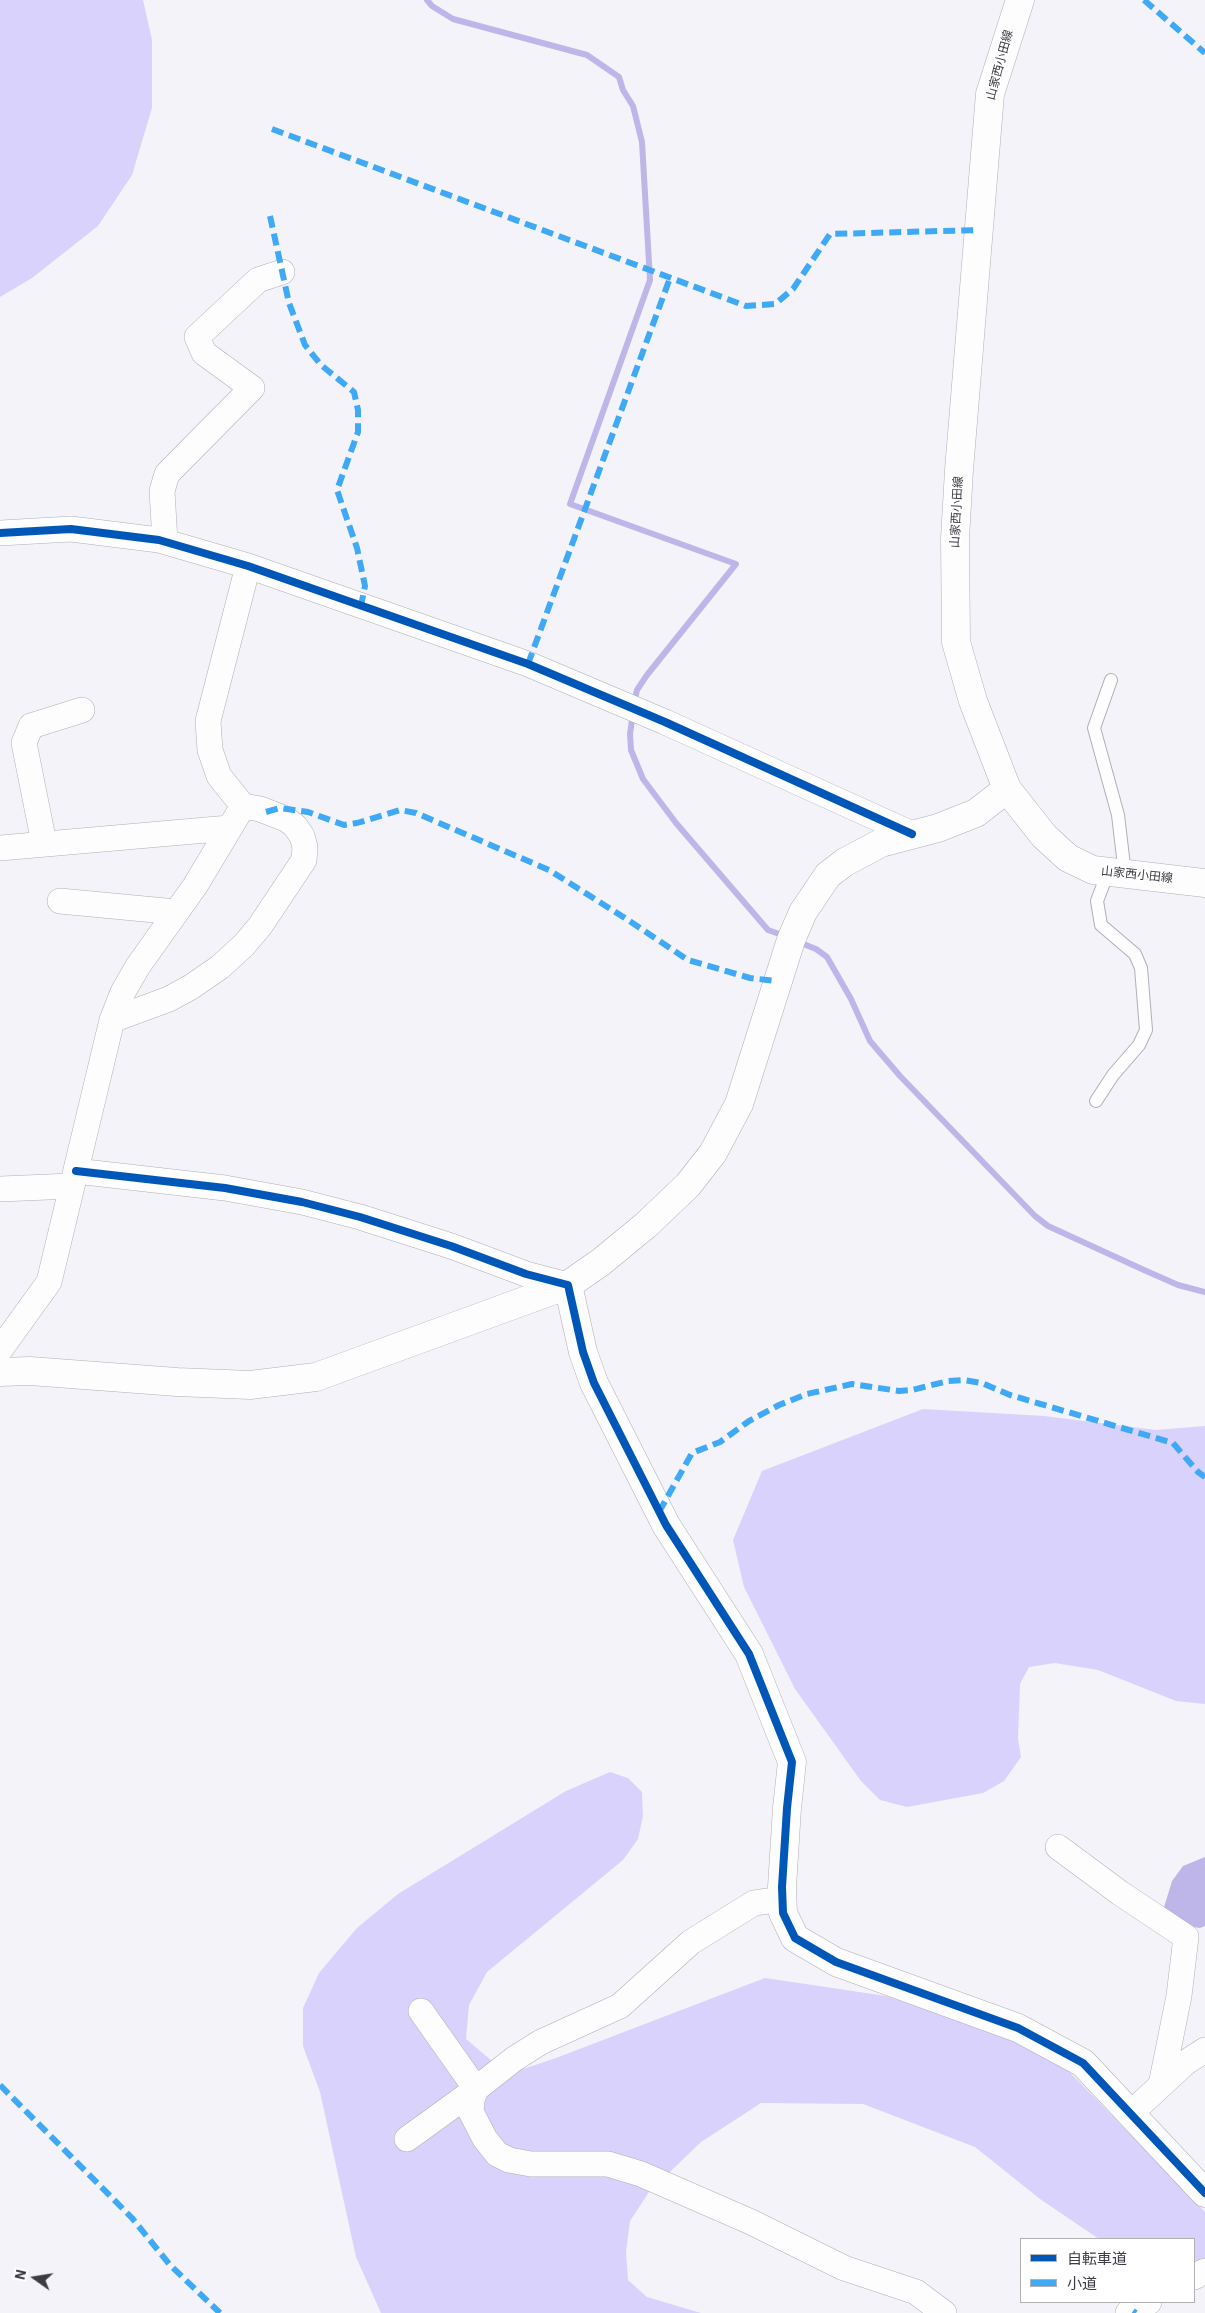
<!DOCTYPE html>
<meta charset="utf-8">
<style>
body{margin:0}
#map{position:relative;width:1205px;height:2313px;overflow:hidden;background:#f3f3f9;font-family:"IBM Plex Sans","Noto Sans JP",sans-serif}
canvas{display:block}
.legend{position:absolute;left:1020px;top:2238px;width:175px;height:65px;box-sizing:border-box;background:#fff;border:1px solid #b1b1b3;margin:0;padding:6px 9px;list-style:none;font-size:15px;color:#3c3b42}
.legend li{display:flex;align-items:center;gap:10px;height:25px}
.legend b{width:25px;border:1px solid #b1b1b3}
.north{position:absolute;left:10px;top:2253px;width:50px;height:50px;-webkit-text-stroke:4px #fff;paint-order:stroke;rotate:283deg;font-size:14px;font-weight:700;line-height:20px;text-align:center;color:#3c3b42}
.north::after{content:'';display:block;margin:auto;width:18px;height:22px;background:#3c3b42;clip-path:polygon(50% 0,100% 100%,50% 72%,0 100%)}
</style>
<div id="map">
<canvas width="1205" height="2313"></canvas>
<ul class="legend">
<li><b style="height:6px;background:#0057b8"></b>自転車道</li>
<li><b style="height:6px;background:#3fa9f5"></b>小道</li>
</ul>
<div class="north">N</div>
</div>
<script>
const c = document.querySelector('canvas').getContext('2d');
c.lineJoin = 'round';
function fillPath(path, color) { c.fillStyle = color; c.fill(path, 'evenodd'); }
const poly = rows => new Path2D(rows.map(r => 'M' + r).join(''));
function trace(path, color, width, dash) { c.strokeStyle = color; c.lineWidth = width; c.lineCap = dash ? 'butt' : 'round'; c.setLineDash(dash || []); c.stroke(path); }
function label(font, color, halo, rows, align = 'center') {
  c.font = font + ' "IBM Plex Sans","Noto Sans JP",sans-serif'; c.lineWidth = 4; c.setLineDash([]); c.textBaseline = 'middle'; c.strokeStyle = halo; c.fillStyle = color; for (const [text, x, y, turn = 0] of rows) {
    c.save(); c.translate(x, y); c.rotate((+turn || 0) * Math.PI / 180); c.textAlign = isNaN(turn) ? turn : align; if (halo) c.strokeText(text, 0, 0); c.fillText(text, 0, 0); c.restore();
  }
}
const forest = poly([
 [0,0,143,0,152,40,152,108,132,175,98,226,32,278,0,297],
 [923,1409,1044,1416,1156,1430,1205,1426,1205,1704,1176,1701,1098,1670,1055,1663,1029,1667,1020,1684,1018,1739,1021,1757,1004,1781,983,1793,907,1807,880,1800,861,1781,795,1689,744,1587,733,1540,762,1471],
 [610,1772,628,1778,642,1792,643,1816,638,1839,623,1860,487,1972,469,2005,466,2039,492,2061,523,2069,556,2058,765,1978,886,1996,1008,2036,1059,2061,1205,2212,1205,2262,1194,2265,1194,2239,1099,2239,1040,2199,975,2147,863,2104,761,2103,701,2142,649,2192,630,2221,626,2252,628,2280,647,2297,701,2313,381,2313,356,2257,320,2092,303,2046,303,2008,319,1973,357,1928,398,1894,566,1791]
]);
const water = poly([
 [1205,1857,1205,1926,1200,1928,1185,1926,1162,1914,1172,1881,1183,1866]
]);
const stream = poly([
 [427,0,432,6,453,19,587,55,619,77,623,90,633,106,642,142,650,280,570,504,736,564,647,675,637,690,634,703],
 [633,713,630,734,631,750,643,779,676,823,768,930,785,936],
 [796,941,816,949,827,957,851,999,870,1041,900,1076,1035,1216,1048,1226,1144,1270,1178,1285,1205,1292]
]);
const service = poly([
 [1111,680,1094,728,1118,815,1125,874],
 [1096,1101,1113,1075,1139,1045,1146,1030,1141,968,1135,954,1101,925,1097,901,1108,872]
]);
const minor = poly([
 [0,533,71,529,159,540,248,566,528,664,665,722,912,834],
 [165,541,162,491,167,474,252,388,204,353,197,337,258,280,282,272],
 [44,843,24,743,31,726,82,710],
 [0,848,229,828],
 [60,901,176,912],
 [112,1020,169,999,191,987,220,967,244,945,260,926,304,860,305,847,302,836,295,826,286,819,260,809,243,806],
 [76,1171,225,1188,302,1202,360,1217,451,1246,526,1274,568,1285],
 [0,1189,72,1186],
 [0,1350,49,1282,112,1020,123,992,138,966,195,886,243,806,219,776,210,750,208,721,248,566],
 [1058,1847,1120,1893,1186,1937,1179,1996,1161,2085],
 [783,1899,754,1903,691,1942,620,2006,541,2042,514,2059,476,2089,472,2100,471,2112,485,2139,497,2154,509,2160,531,2164,608,2164,641,2174,751,2222,844,2268,916,2292,944,2313],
 [1130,2114,1185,2063,1205,2050],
 [407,2139,476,2089,421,2011],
 [1194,2277,1205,2271],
 [1128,2313,1149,2302]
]);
const tertiary = poly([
 [568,1285,583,1352,594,1383,666,1525,749,1654,792,1762,787,1808,782,1887,783,1913,795,1938,836,1962,1018,2028,1083,2063,1205,2193],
 [0,1372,30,1371,177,1382,250,1385,316,1377,568,1285,601,1262,646,1225,688,1185,713,1153,739,1104,791,940,803,912,828,875,845,862,881,843,938,828,976,813,1007,789]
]);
const secondary = poly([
 [1020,0,990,94,959,470,955,539,956,642,973,701,1007,789,1044,836,1068,858,1093,870,1205,883]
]);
const quiet = poly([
 [1144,0,1205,53],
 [272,129,746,306,775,304,793,289,830,234,979,230],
 [270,216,289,303,305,345,321,365,354,392,358,410,358,432,337,490,357,548,365,586,361,606],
 [528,664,670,278],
 [266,812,280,808,308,812,344,825,357,823,400,810,416,813,549,870,628,920,688,960,750,978,776,981],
 [659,1512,692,1453,720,1442,749,1421,779,1405,807,1394,852,1384,899,1391,912,1390,948,1381,963,1380,982,1383,1010,1395,1173,1443,1198,1472,1205,1477],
 [0,2085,132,2218,170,2265,220,2313],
 [1133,2311,1136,2313]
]);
const cycleway = poly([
 [0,533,71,529,159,540,248,566,528,664,665,722,912,834],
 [76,1171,225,1188,302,1202,360,1217,451,1246,526,1274,568,1285,583,1352,594,1383,666,1525,749,1654,792,1762,787,1808,782,1887,783,1913,795,1938,836,1962,1018,2028,1083,2063,1205,2193]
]);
const streetNames = [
 ["山家西小田線",1000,65,-75],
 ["山家西小田線",957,512,-87],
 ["山家西小田線",1137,875,6]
];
fillPath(forest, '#d8d2fc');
fillPath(water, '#beb6e8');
trace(stream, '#beb6e8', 6);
trace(service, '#afafb4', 14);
trace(minor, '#afafb4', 26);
trace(tertiary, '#afafb4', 29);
trace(secondary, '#afafb4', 29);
trace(service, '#fdfdfe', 12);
trace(minor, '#fdfdfe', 25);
trace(tertiary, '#fdfdfe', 28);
trace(secondary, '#fdfdfe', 28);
trace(quiet, '#3fa9f5', 6, [12, 6]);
trace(cycleway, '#0057b8', 8);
label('12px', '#3c3b42', '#fff', streetNames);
</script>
